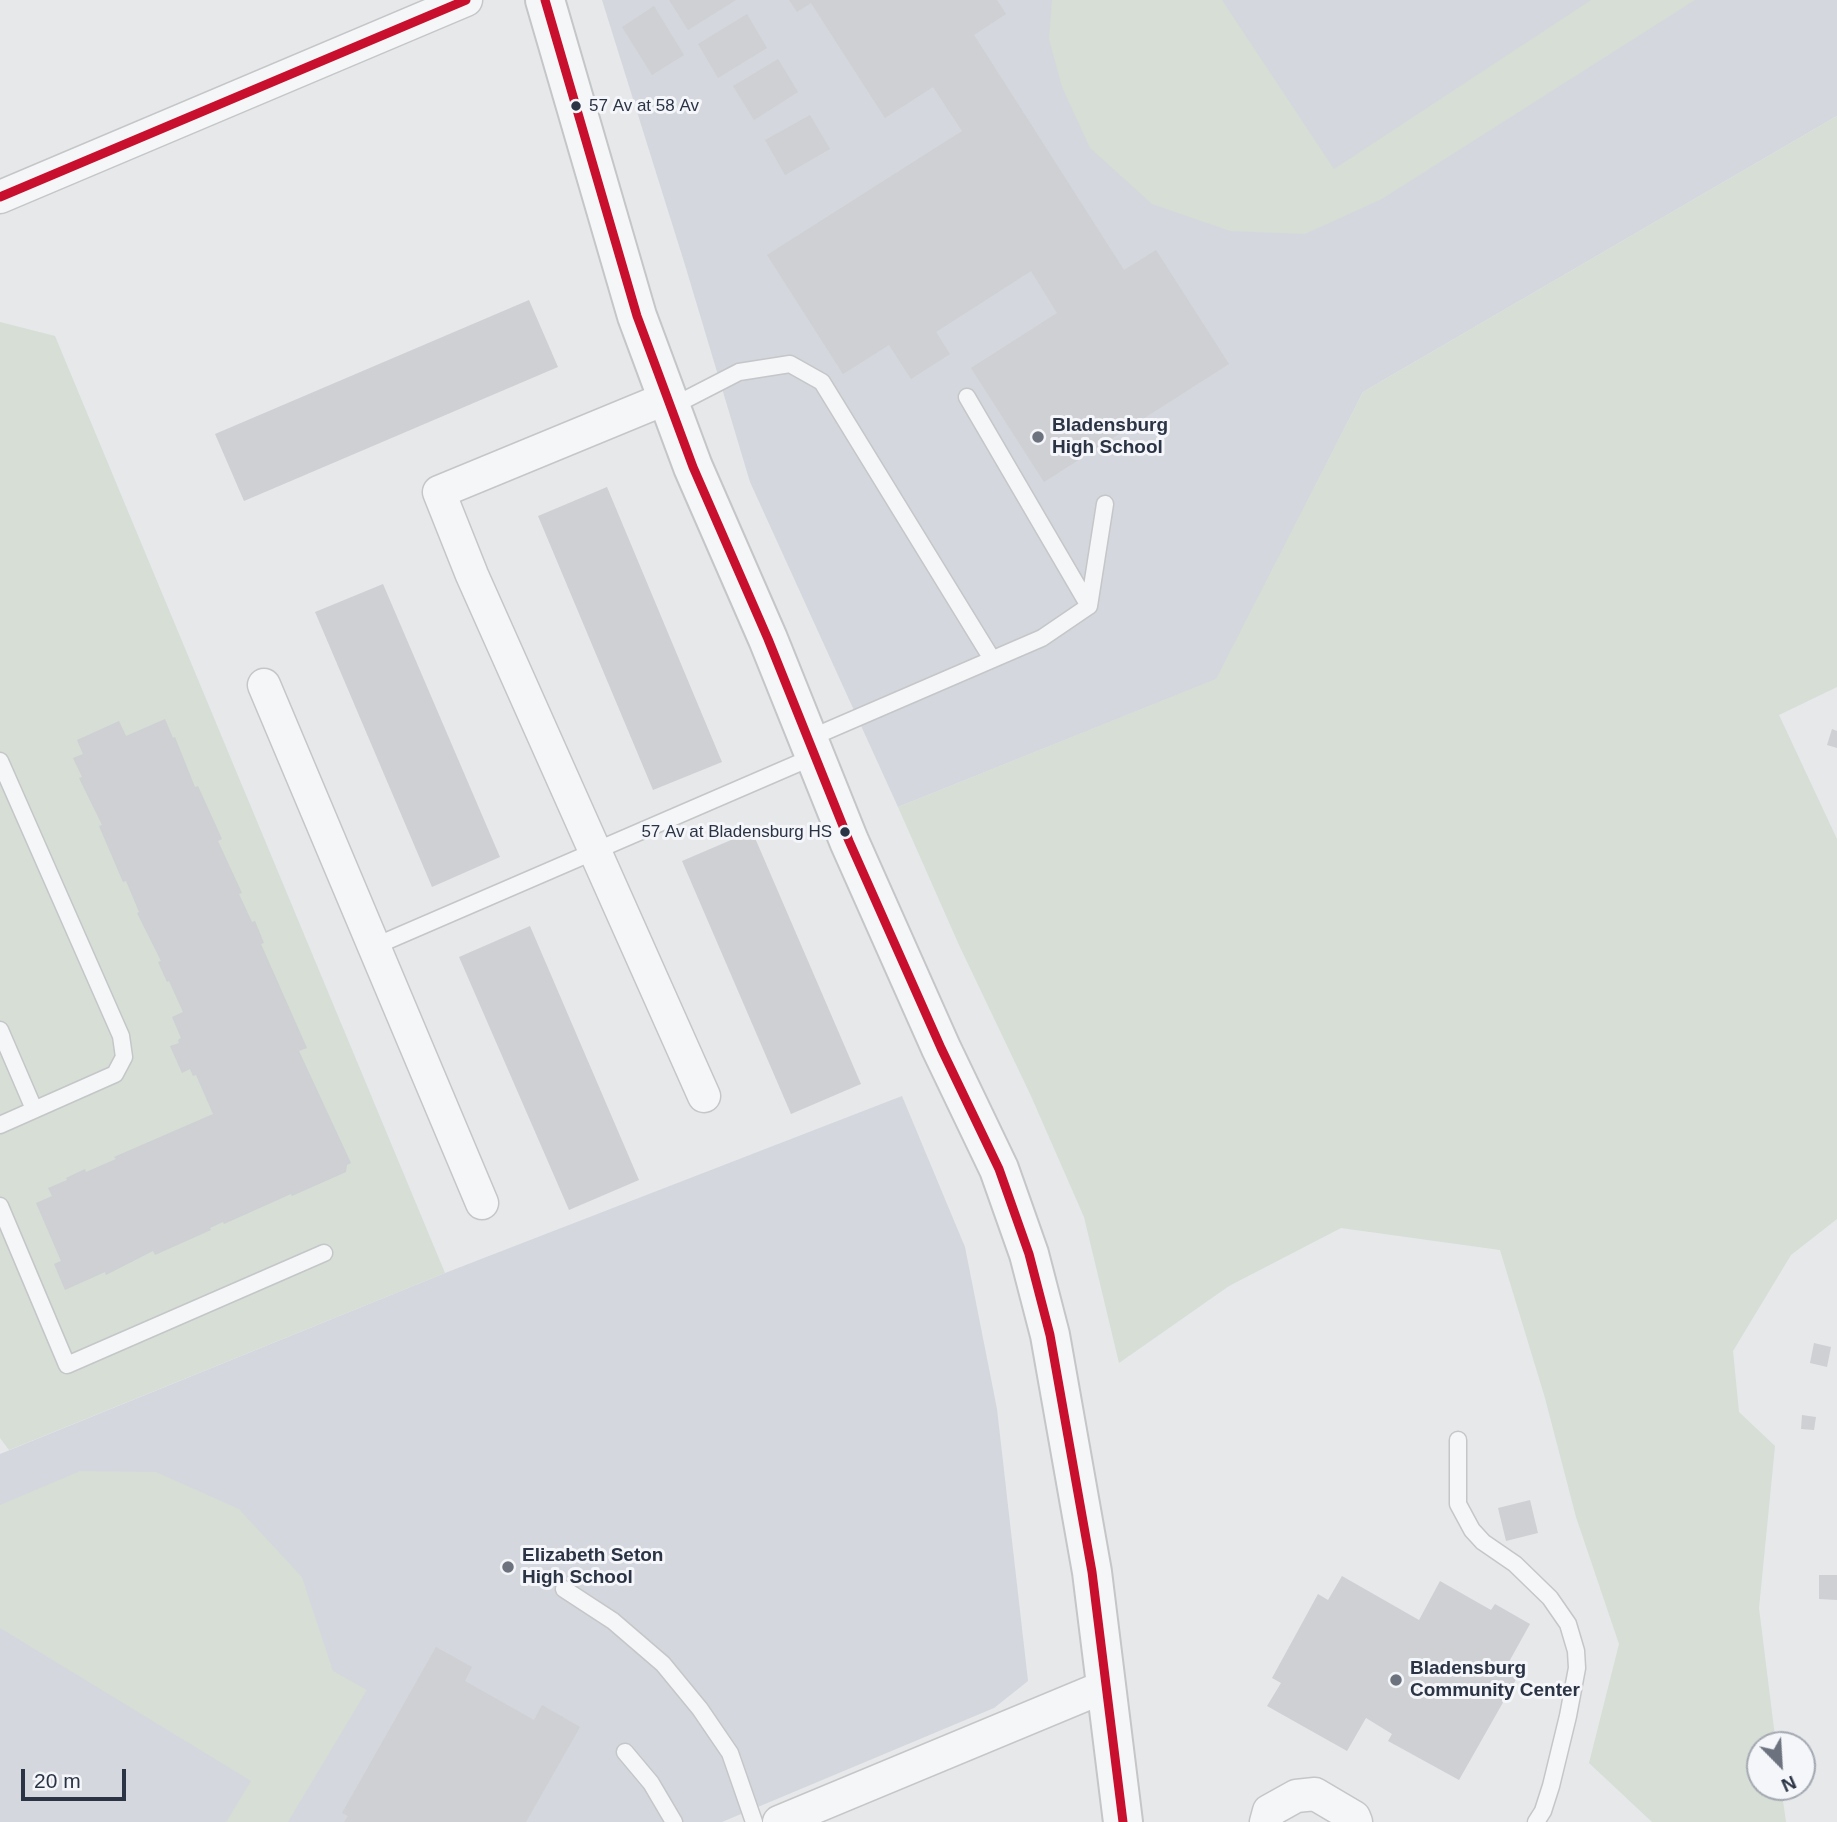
<!DOCTYPE html>
<style>
body{margin:0}
#map{position:relative;width:1837px;height:1822px;overflow:hidden;background:#e6e8ea;font-family:Helvetica,sans-serif}
canvas{display:block}
.north{position:absolute;left:1746px;top:1731px;width:70px;height:70px;box-sizing:border-box;background:#f4f6f9;border:2px solid #a4a8b1;border-radius:50%;rotate:156deg;font-size:19px;font-weight:700;line-height:28px;text-align:center;color:#2b3445}
.north::after{content:'';display:block;margin:auto;width:24px;height:32px;background:#6c737f;clip-path:polygon(50% 0,100% 100%,50% 72%,0 100%)}
.scale{position:absolute;left:21px;top:1769px;width:105px;height:32px;box-sizing:border-box;border:4px solid #2b3445;border-top:0;padding-left:9px;font-size:21px;line-height:24px;white-space:nowrap;color:#2b3445;-webkit-text-stroke:5px #f4f6f9;paint-order:stroke}
</style>
<div id="map">
<canvas width="1837" height="1822"></canvas>
<div class="north">N</div>
<div class="scale">20 m</div>
</div>
<script>
const c = document.querySelector('canvas').getContext('2d');
c.lineJoin = 'round';
function fillPath(path, color) { c.fillStyle = color; c.fill(path, 'evenodd'); }
const poly = rows => new Path2D(rows.map(r => 'M' + r).join(''));
function trace(path, color, width, dash) { c.strokeStyle = color; c.lineWidth = width; c.lineCap = dash ? 'butt' : 'round'; c.setLineDash(dash || []); c.stroke(path); }
function label(font, color, halo, rows, align = 'center') {
  c.font = font + ' Helvetica,sans-serif'; c.lineWidth = 6; c.setLineDash([]); c.textBaseline = 'middle'; c.strokeStyle = halo; c.fillStyle = color; for (const [text, x, y, turn = 0] of rows) {
    c.save(); c.translate(x, y); c.rotate((+turn || 0) * Math.PI / 180); c.textAlign = isNaN(turn) ? turn : align; if (halo) c.strokeText(text, 0, 0); c.fillText(text, 0, 0); c.restore();
  }
}
const built = poly([
 [602,0,1837,0,1837,116,1363,392,1217,679,898,807,750,482,685,265],
 [902,1096,965,1247,997,1409,1028,1681,994,1708,722,1822,0,1822,0,1454,445,1273]
]);
const green = poly([
 [1052,0,1222,0,1334,169,1591,0,1695,0,1382,199,1305,234,1230,231,1152,204,1090,148,1062,87,1049,39],
 [1837,116,1837,687,1779,715,1837,839,1837,1219,1791,1255,1733,1351,1739,1412,1775,1446,1759,1608,1776,1745,1760,1745,1760,1787,1781,1787,1786,1822,1652,1822,1589,1763,1619,1644,1576,1517,1545,1398,1500,1250,1341,1228,1229,1286,1119,1363,1084,1217,1031,1096,959,945,898,807,1216,679,1363,392],
 [0,322,55,336,445,1273,9,1450,0,1438],
 [80,1471,156,1472,239,1509,302,1577,333,1671,367,1690,288,1822,226,1822,251,1781,0,1628,0,1505]
]);
const building = poly([
 [669,0,736,0,688,30],
 [789,0,997,0,1006,14,974,35,1124,270,1156,250,1229,364,1044,482,971,368,1057,313,1031,271,936,332,950,354,911,379,889,345,843,374,767,255,962,131,933,87,885,118,811,3,797,12],
 [654,6,684,55,652,75,622,27],
 [747,14,767,48,718,78,698,44],
 [778,59,798,92,754,120,733,86],
 [810,115,830,149,785,175,765,140],
 [529,300,558,367,244,501,215,434],
 [607,487,722,762,653,790,538,516],
 [383,584,500,857,432,887,315,612],
 [165,719,173,738,175,737,195,787,198,786,222,839,218,841,242,893,239,894,252,922,255,921,264,943,261,944,307,1048,299,1051,351,1163,347,1165,346,1172,292,1196,291,1194,224,1224,223,1222,210,1228,211,1230,155,1255,153,1251,106,1275,105,1272,65,1290,54,1264,61,1261,36,1203,52,1196,48,1188,67,1180,66,1178,85,1169,86,1172,116,1159,114,1157,213,1114,196,1075,193,1076,190,1069,182,1073,170,1046,179,1043,178,1040,181,1038,172,1017,183,1012,169,981,167,982,158,962,161,961,137,913,139,912,126,881,123,882,99,826,102,825,79,778,82,777,73,758,83,754,77,740,119,721,126,736],
 [1832,729,1837,731,1837,748,1827,745],
 [752,831,861,1084,791,1114,682,861],
 [530,926,639,1180,569,1210,459,957],
 [1814,1343,1831,1347,1827,1367,1810,1363],
 [1802,1415,1816,1417,1814,1430,1801,1429],
 [1530,1500,1538,1533,1506,1541,1498,1508],
 [1819,1575,1837,1575,1837,1600,1819,1599],
 [1342,1576,1419,1620,1440,1581,1491,1610,1495,1604,1530,1624,1505,1669,1518,1676,1459,1780,1388,1741,1392,1734,1366,1718,1347,1751,1267,1706,1281,1683,1272,1678,1318,1594,1328,1600],
 [436,1647,472,1667,465,1681,534,1720,542,1705,580,1727,526,1822,344,1822,348,1816,342,1813]
]);
const service = poly([
 [967,397,1089,606],
 [671,407,739,372,790,364,822,382,992,659],
 [808,739,1042,638,1089,606,1105,504],
 [0,761,121,1036,124,1057,115,1074,0,1125],
 [373,947,815,756],
 [0,1030,34,1109],
 [0,1206,67,1365,324,1253],
 [1458,1440,1458,1504,1472,1530,1483,1542,1515,1564,1550,1598,1568,1624,1576,1651,1577,1668,1568,1716,1551,1786,1543,1811,1536,1822],
 [564,1589,613,1621,663,1664,700,1709,730,1753,754,1822],
 [625,1752,651,1783,674,1822]
]);
const minor = poly([
 [0,197,466,0],
 [667,398,439,492,472,575,704,1096],
 [264,685,482,1203],
 [779,1822,1106,1686],
 [1266,1822,1269,1811,1296,1796,1315,1794,1354,1817,1356,1822]
]);
const tertiary = poly([
 [545,0,637,316,693,467,768,639,849,841,941,1048,999,1169,1029,1254,1050,1335,1092,1572,1123,1822]
]);
const bus1 = poly([
 [545,0,637,316,693,467,768,639,849,841,941,1048,999,1169,1029,1254,1050,1335,1092,1572,1123,1822],
 [0,197,466,0]
]);
const markers = [
 [576,106,6,"#2b3445"],
 [1038,437,7,"#6c737f"],
 [845,832,6,"#2b3445"],
 [508,1567,7,"#6c737f"],
 [1396,1680,7,"#6c737f"]
];
const busNames = [
 ["57 Av at 58 Av",589,106],
 ["57 Av at Bladensburg HS",832,832,"right"]
];
const poiNames = [
 ["Bladensburg",1052,426],
 ["High School",1052,448],
 ["Elizabeth Seton",522,1556],
 ["High School",522,1578],
 ["Bladensburg",1410,1669],
 ["Community Center",1410,1691]
];
fillPath(built, '#d4d7dd');
fillPath(green, '#d6ded6');
fillPath(building, '#ced0d3');
trace(service, '#c4c6c8', 19);
trace(minor, '#c4c6c8', 35);
trace(tertiary, '#c4c6c8', 42);
trace(service, '#f5f6f7', 16);
trace(minor, '#f5f6f7', 32);
trace(tertiary, '#f5f6f7', 38);
trace(bus1, '#c8102e', 9);
for (const [x, y, r, color] of markers) { const dot = new Path2D(); dot.arc(x, y, r, 0, 2 * Math.PI); c.fillStyle = color; c.fill(dot); trace(dot, '#f4f6f9', 2.5); }
label('17px', '#2b3445', '#f4f6f9', busNames, 'left');
label('bold 19px', '#2b3445', '#f4f6f9', poiNames, 'left');
</script>
